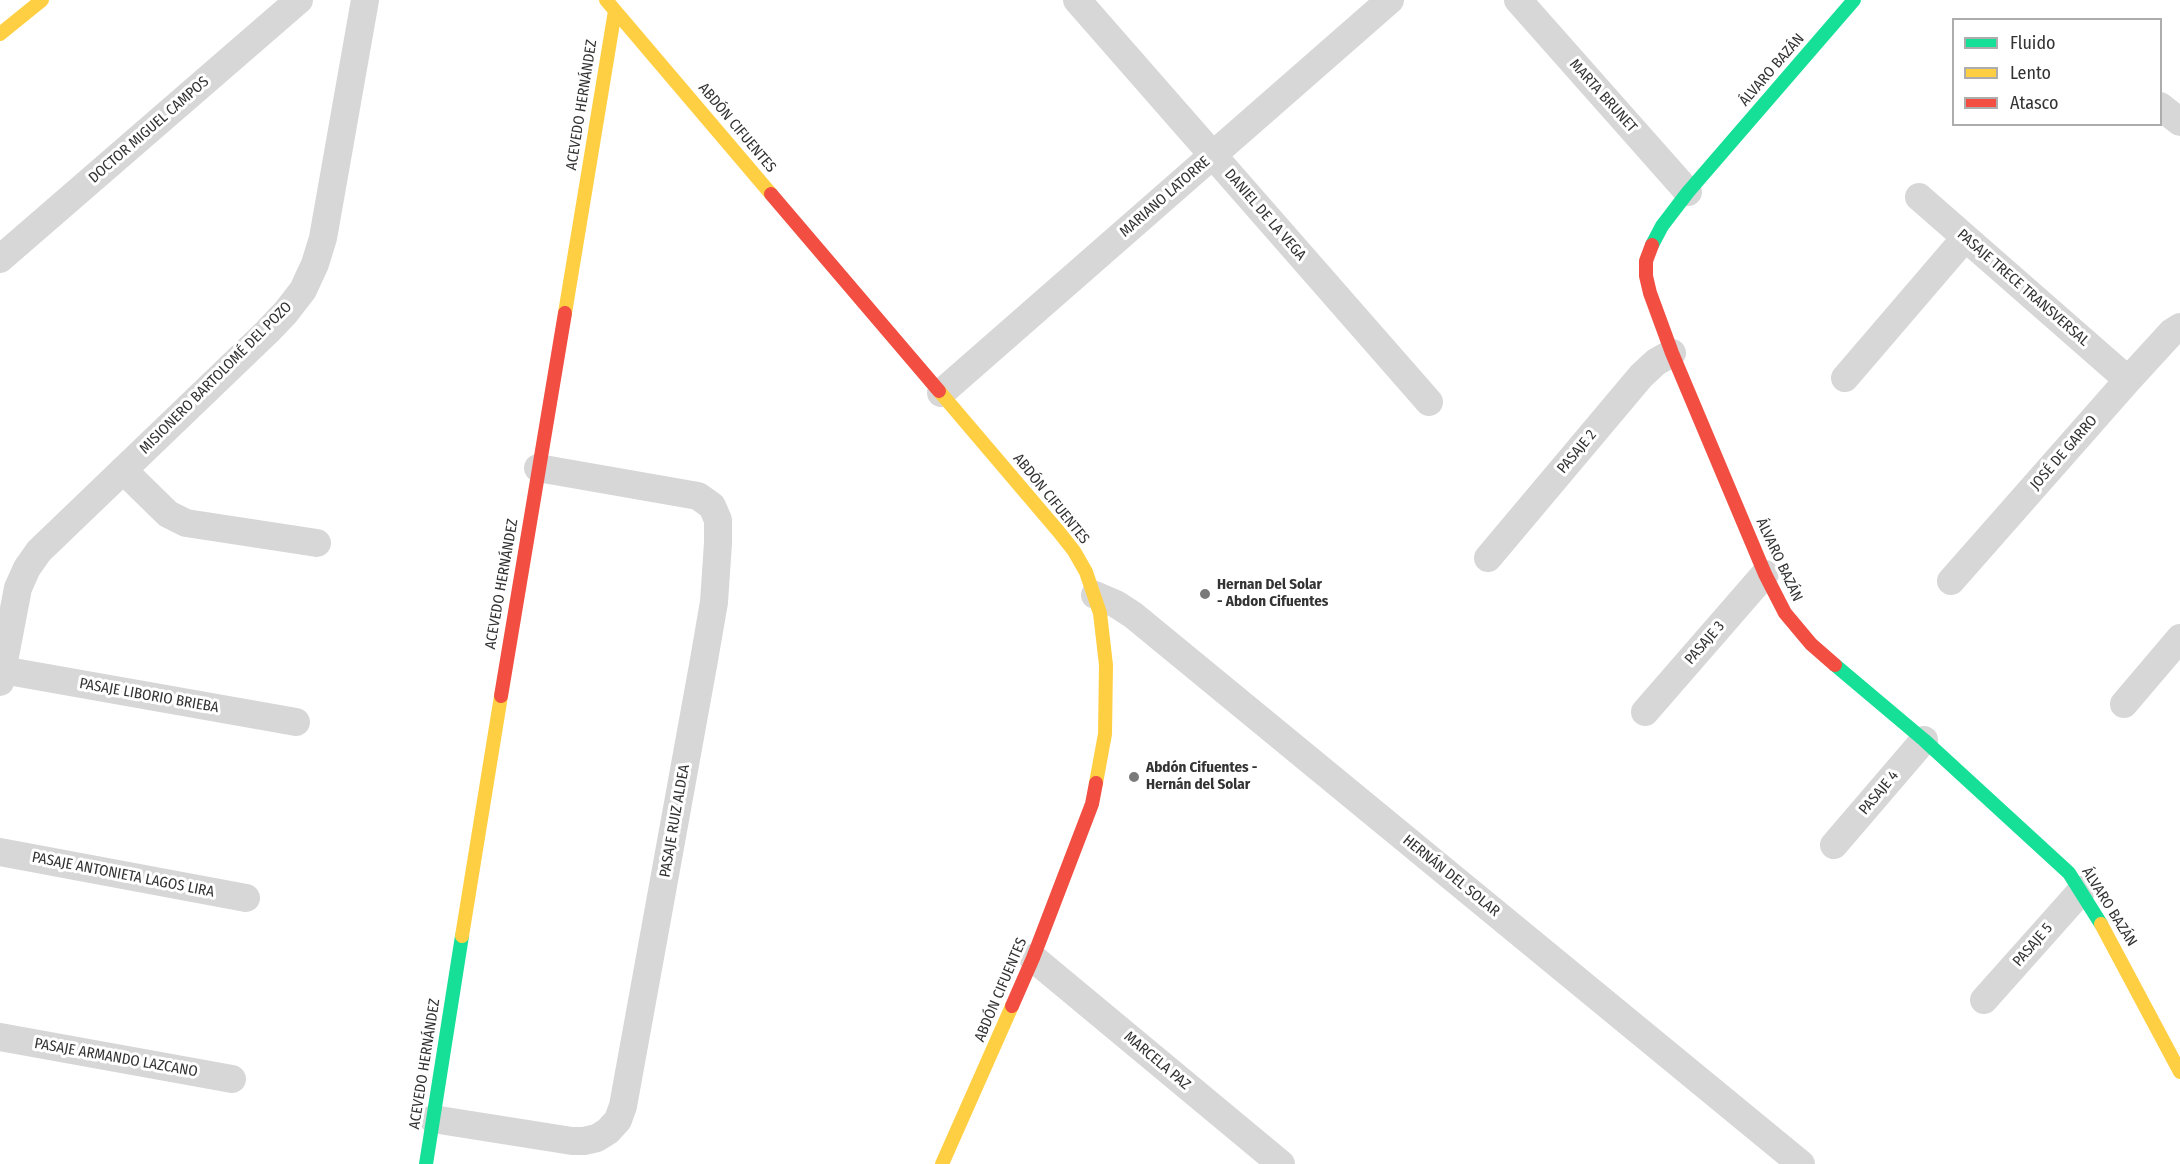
<!DOCTYPE html>
<meta charset="utf-8">
<style>
body{margin:0}
#map{position:relative;width:2180px;height:1164px;overflow:hidden;background:#fff;font-family:"Fira Sans Condensed",sans-serif}
canvas{display:block}
.legend{position:absolute;left:1952px;top:18px;width:210px;height:108px;box-sizing:border-box;background:#fff;border:2px solid #adadad;margin:0;padding:8px 10px;list-style:none;font-size:18px;color:#333}
.legend li{display:flex;align-items:center;gap:12px;height:30px}
.legend b{width:30px;border:2px solid #adadad}
</style>
<div id="map">
<canvas width="2180" height="1164"></canvas>
<ul class="legend">
<li><b style="height:8px;background:#16e098"></b>Fluido</li>
<li><b style="height:8px;background:#ffcf43"></b>Lento</li>
<li><b style="height:8px;background:#f24e42"></b>Atasco</li>
</ul>
</div>
<script>
const c = document.querySelector('canvas').getContext('2d');
c.lineJoin = 'round';
const poly = rows => new Path2D(rows.map(r => 'M' + r).join(''));
function trace(path, color, width, dash) { c.strokeStyle = color; c.lineWidth = width; c.lineCap = dash ? 'butt' : 'round'; c.setLineDash(dash || []); c.stroke(path); }
function label(font, color, halo, rows, align = 'center') {
  c.font = font + ' "Fira Sans Condensed",sans-serif'; c.lineWidth = 6; c.setLineDash([]); c.textBaseline = 'middle'; c.strokeStyle = halo; c.fillStyle = color; for (const [text, x, y, turn = 0] of rows) {
    c.save(); c.translate(x, y); c.rotate((+turn || 0) * Math.PI / 180); c.textAlign = isNaN(turn) ? turn : align; if (halo) c.strokeText(text, 0, 0); c.fillText(text, 0, 0); c.restore();
  }
}
const street = poly([
 [1077,0,1429,402],
 [1518,0,1688,192],
 [2160,106,2180,122],
 [1919,197,2128,380],
 [0,259,299,0],
 [1845,378,1965,238],
 [941,393,1390,0],
 [123,470,168,514,186,523,317,543],
 [1488,558,1641,376,1656,362,1672,353],
 [1951,581,2128,380,2172,332,2180,327],
 [1095,595,1116,604,1133,615,1801,1164],
 [2,670,296,722],
 [0,682,18,588,27,568,39,551,267,332,286,312,303,290,315,264,323,238,365,0],
 [2124,704,2180,638],
 [1645,712,1765,574],
 [1834,845,1924,740],
 [0,852,246,898],
 [1033,958,1281,1164],
 [1984,1000,2082,890],
 [0,1037,232,1079],
 [433,1119,572,1141,584,1141,597,1138,608,1131,618,1120,623,1106,704,660,714,602,718,543,718,520,712,506,698,496,538,468]
]);
const fast = poly([
 [1652,245,1662,226,1688,192,1854,0],
 [1835,665,1924,740,2069,873,2101,924],
 [426,1164,462,936]
]);
const slow = poly([
 [606,0,771,194],
 [0,34,42,0],
 [565,313,615,11],
 [939,391,1059,532,1074,551,1086,572,1100,613,1106,665,1105,734,1096,783],
 [2101,924,2180,1072],
 [462,936,501,696],
 [942,1164,1012,1006]
]);
const jam = poly([
 [771,194,939,391],
 [1652,245,1646,261,1646,276,1650,293,1672,353,1765,574,1785,613,1811,644,1835,665],
 [501,696,565,313],
 [1012,1006,1033,958,1092,804,1096,783]
]);
const markers = [
 [1205,594,6,"#7a7a7a"],
 [1134,777,6,"#7a7a7a"]
];
const streetNames = [
 ["ÁLVARO BAZÁN",1772,70,-49],
 ["MARTA BRUNET",1603,96,48],
 ["ACEVEDO HERNÁNDEZ",582,105,-81],
 ["ABDÓN CIFUENTES",737,128,50],
 ["DOCTOR MIGUEL CAMPOS",149,130,-41],
 ["MARIANO LATORRE",1165,197,-41],
 ["DANIEL DE LA VEGA",1265,215,49],
 ["PASAJE TRECE TRANSVERSAL",2023,288,41],
 ["MISIONERO BARTOLOMÉ DEL POZO",216,378,-45],
 ["PASAJE 2",1577,452,-50],
 ["JOSÉ DE GARRO",2064,453,-49],
 ["ABDÓN CIFUENTES",1051,499,51],
 ["ÁLVARO BAZÁN",1779,560,65],
 ["ACEVEDO HERNÁNDEZ",502,584,-80],
 ["PASAJE 3",1705,643,-49],
 ["PASAJE LIBORIO BRIEBA",149,696,10],
 ["PASAJE 4",1879,793,-50],
 ["PASAJE RUIZ ALDEA",675,821,-80],
 ["PASAJE ANTONIETA LAGOS LIRA",123,875,11],
 ["HERNÁN DEL SOLAR",1451,876,39],
 ["ÁLVARO BAZÁN",2109,907,58],
 ["PASAJE 5",2033,945,-49],
 ["ABDÓN CIFUENTES",1001,990,-67],
 ["PASAJE ARMANDO LAZCANO",116,1058,10],
 ["MARCELA PAZ",1157,1061,40],
 ["ACEVEDO HERNÁNDEZ",425,1064,-81]
];
const poiNames = [
 ["Hernan Del Solar",1217,585],
 ["- Abdon Cifuentes",1217,602],
 ["Abdón Cifuentes -",1146,768],
 ["Hernán del Solar",1146,785]
];
trace(street, '#d7d7d7', 28);
trace(fast, '#16e098', 14);
trace(slow, '#ffcf43', 14);
trace(jam, '#f24e42', 14);
for (const [x, y, r, color] of markers) { const dot = new Path2D(); dot.arc(x, y, r, 0, 2 * Math.PI); c.fillStyle = color; c.fill(dot); trace(dot, '#fff', 2); }
label('15px', '#333', '#fff', streetNames);
label('bold 15px', '#333', '#fff', poiNames, 'left');
</script>
